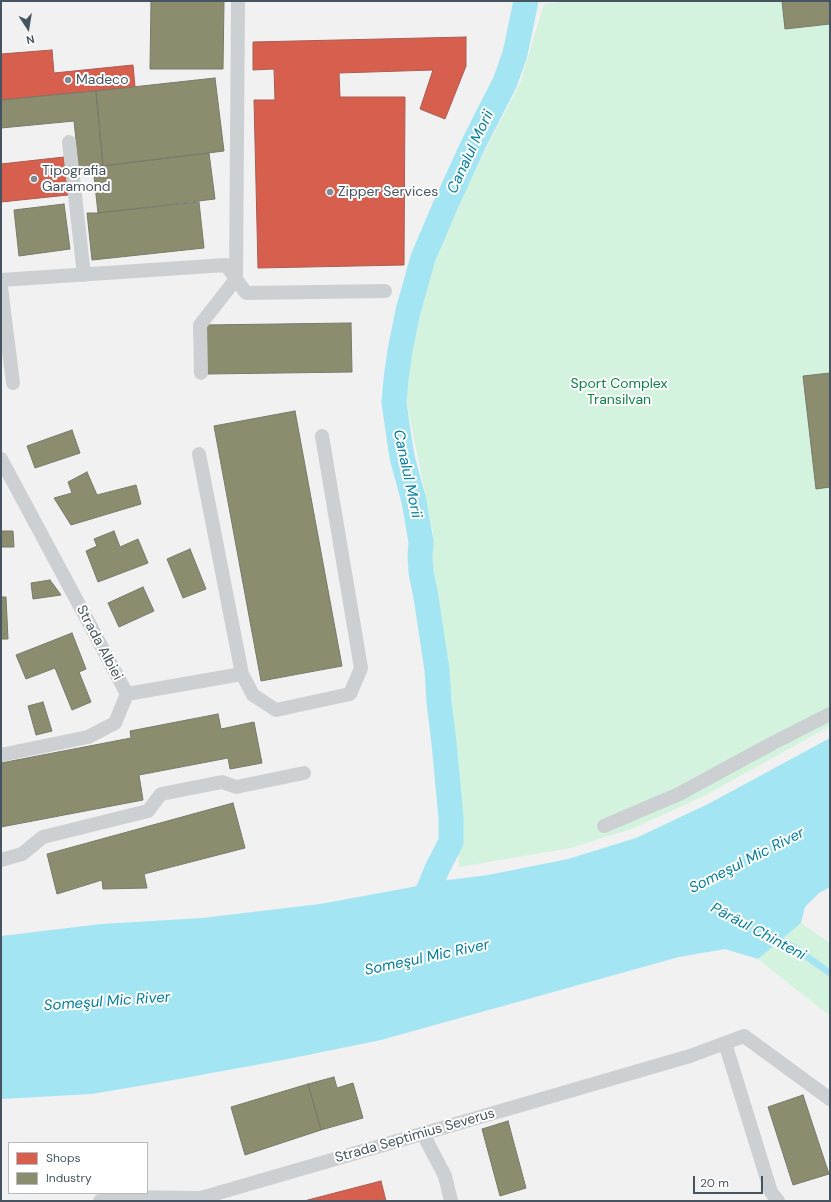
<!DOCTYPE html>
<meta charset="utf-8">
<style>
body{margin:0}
#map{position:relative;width:831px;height:1202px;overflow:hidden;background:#f2f1f1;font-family:"DM Sans",sans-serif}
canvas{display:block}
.frame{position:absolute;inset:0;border:2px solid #455460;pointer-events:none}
.legend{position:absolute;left:8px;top:1142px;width:140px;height:52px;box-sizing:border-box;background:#fff;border:1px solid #b5bbbf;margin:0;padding:5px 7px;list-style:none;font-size:12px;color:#455460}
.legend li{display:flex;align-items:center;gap:8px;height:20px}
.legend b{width:20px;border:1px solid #b5bbbf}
.north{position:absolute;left:8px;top:8px;width:40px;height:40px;-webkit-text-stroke:3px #fff;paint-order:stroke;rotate:168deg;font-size:11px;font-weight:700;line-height:16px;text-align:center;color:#455460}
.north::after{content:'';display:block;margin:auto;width:14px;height:18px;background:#455460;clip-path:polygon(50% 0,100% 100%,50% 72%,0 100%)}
.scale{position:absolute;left:693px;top:1176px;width:70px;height:18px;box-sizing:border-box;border:2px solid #455460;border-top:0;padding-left:5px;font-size:12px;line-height:14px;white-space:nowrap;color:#455460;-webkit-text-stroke:3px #fff;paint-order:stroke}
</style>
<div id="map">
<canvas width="831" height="1202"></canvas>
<div class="frame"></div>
<ul class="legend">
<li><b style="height:11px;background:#d6604d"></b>Shops</li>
<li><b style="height:11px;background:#8c8c6e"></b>Industry</li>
</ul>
<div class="north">N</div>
<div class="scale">20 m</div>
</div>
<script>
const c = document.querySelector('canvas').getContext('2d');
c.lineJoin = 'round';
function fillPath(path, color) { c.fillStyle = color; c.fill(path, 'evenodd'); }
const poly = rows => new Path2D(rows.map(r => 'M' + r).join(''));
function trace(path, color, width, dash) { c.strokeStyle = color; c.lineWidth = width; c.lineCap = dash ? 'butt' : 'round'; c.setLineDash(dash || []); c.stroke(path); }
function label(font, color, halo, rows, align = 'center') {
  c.font = font + ' "DM Sans",sans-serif'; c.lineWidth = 4; c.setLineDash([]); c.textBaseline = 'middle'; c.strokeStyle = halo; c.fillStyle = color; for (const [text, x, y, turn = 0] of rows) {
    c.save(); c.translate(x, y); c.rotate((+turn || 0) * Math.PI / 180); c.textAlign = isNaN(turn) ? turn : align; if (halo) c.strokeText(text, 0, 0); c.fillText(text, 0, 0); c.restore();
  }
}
const green = poly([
 [572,1,830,1,830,726,706,795,634,828,571,848,459,867,452,700,432,568,433,533,405,393,424,289,467,186,520,83,544,4],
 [801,923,830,943,830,1016,758,959]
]);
const water = poly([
 [830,738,830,887,819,893,805,907,801,923,758,959,725,949,679,957,381,1040,288,1059,168,1081,92,1094,1,1099,1,936,101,924,202,918,320,904,407,888,440,881,488,875,568,859,636,838,710,803]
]);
const shops = poly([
 [466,37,466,66,445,119,420,109,433,70,339,73,340,97,405,97,404,265,258,268,254,100,275,100,274,69,253,70,253,42,466,37],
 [52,50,54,73,133,65,135,87,1,100,1,54,52,50],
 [64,157,68,195,1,202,1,164,64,157],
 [381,1181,386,1201,304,1201,381,1181]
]);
const industry = poly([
 [151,1,224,1,223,69,150,69,151,1],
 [782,1,830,1,830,24,785,29,782,1],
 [215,78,224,151,103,166,96,91,215,78],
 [96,91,103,166,79,169,74,121,1,128,1,100,96,91],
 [209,153,215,199,98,213,93,167,209,153],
 [199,202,204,248,92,260,87,213,98,213,199,202],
 [64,204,70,249,19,256,14,210,64,204],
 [351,323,352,372,206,374,205,325,351,323],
 [830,373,830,487,816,489,803,376,830,373],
 [295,411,342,666,261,681,214,426,295,411],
 [72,430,80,453,35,468,27,446,72,430],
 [87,472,97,495,136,485,141,504,71,525,54,498,72,493,68,482,87,472],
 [1,531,13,531,14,547,1,547,1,531],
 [114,531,120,547,138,539,148,563,98,582,86,551,97,546,94,539,114,531],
 [190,549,206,589,183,598,167,559,190,549],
 [50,580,61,595,33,599,31,583,50,580],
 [143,587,154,611,119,627,108,603,143,587],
 [1,597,6,597,8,639,1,639,1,597],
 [72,633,86,669,79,672,91,702,72,710,55,668,26,679,16,655,72,633],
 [43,702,52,731,36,735,28,706,43,702],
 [218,714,221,729,254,722,262,763,230,769,228,758,139,775,143,800,1,827,1,763,131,738,130,731,218,714],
 [233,803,245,848,144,874,147,888,103,889,102,880,57,894,47,854,233,803],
 [334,1077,337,1088,353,1083,363,1118,321,1130,308,1084,334,1077],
 [308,1084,321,1130,245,1155,231,1107,308,1084],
 [803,1095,829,1174,793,1185,768,1107,803,1095],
 [508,1121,526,1188,500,1196,482,1129,508,1121]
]);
const stream = poly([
 [771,936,793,947,830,973]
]);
const canal = poly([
 [423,915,426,896,437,869,451,842,451,818,444,743,439,702,437,670,426,597,421,572,420,556,421,542,414,501,402,457,397,424,394,402,396,379,400,351,408,311,423,258,446,204,473,145,505,82,515,54,526,1]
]);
const service = poly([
 [69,142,84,275],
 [1,280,226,265,246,293,385,291],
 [1,287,13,383],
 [201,373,200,325,236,279,238,1],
 [199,454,242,674,253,695,276,710,350,694,361,668,322,436],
 [1,459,127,694,115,723,88,737,1,755],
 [127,694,242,674],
 [604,826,679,794,773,743,830,714],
 [1,860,22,854,43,837,148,811,161,794,222,782,236,787,304,773],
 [725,1043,771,1192,778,1201],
 [423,1134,445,1176,451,1201],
 [100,1201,121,1197,201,1198,690,1056,744,1036,830,1099]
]);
const markers = [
 [68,80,4,"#828b93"],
 [34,179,4,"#828b93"],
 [330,192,4,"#828b93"]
];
const poiNames = [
 ["Madeco",76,80],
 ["Tipografia",42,171],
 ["Garamond",42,187],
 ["Zipper Services",338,192]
];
const parkNames = [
 ["Sport Complex",619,384],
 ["Transilvan",619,400]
];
const streetNames = [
 ["Strada Albiei",99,643,62],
 ["Strada Septimius Severus",415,1136,-16]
];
const waterNames = [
 ["Canalul Morii",471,152,-65],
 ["Canalul Morii",407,474,78],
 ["Someşul Mic River",747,861,-27],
 ["Pârâul Chinteni",758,932,28],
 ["Someşul Mic River",427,958,-12],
 ["Someşul Mic River",107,1002,-4]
];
fillPath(green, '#d3f3de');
fillPath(water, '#a4e5f4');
fillPath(shops, '#d6604d');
trace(shops, '#aa5c53', 1);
fillPath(industry, '#8c8c6e');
trace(industry, '#777b6a', 1);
trace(stream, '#a4e5f4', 7);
trace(canal, '#a4e5f4', 25);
trace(service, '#cdd0d2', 14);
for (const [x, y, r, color] of markers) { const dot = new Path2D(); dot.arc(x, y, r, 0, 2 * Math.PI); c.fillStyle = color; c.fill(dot); trace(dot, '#fff', 1.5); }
label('14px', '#455460', '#fff', poiNames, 'left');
label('14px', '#0c8546', '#fff', parkNames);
label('14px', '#455460', '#fff', streetNames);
label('italic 15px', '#03819f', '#fff', waterNames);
</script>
